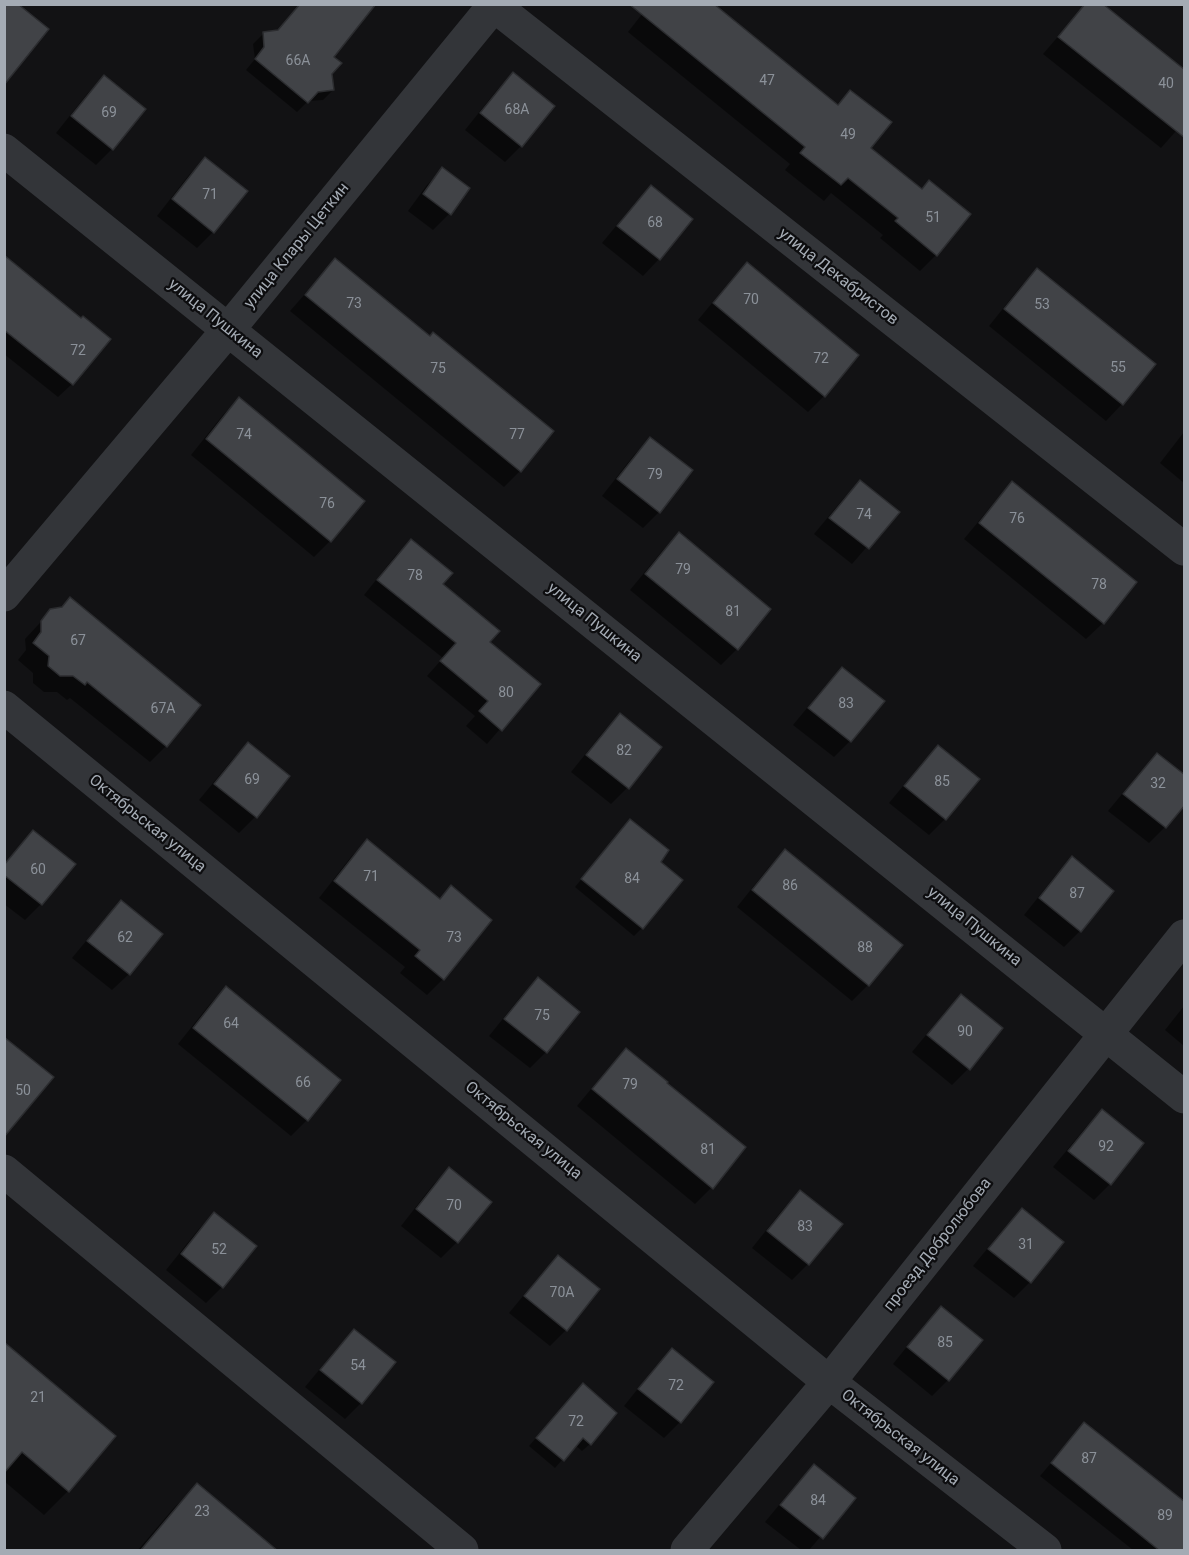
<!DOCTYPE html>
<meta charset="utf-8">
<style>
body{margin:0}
#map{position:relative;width:1189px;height:1555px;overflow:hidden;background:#121214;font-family:Roboto,sans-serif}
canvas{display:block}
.frame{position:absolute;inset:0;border:6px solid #a4abb4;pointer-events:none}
</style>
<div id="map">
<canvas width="1189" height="1555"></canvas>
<div class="frame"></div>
</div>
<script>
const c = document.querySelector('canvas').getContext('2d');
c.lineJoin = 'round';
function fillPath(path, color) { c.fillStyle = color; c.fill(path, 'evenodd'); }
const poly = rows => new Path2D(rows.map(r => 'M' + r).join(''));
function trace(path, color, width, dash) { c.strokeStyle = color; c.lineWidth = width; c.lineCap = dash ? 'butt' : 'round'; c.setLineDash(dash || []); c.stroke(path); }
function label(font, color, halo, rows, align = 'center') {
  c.font = font + ' Roboto,sans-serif'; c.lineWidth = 4.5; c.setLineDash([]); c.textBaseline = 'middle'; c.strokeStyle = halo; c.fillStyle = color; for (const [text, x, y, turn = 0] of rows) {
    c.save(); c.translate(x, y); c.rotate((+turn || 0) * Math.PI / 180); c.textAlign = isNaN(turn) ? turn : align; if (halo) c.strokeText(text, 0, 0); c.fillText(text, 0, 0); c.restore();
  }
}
const shadow = poly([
 [297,4,374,4,332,57,330,74,333,90,323,100,308,101,297,112,246,70,255,59,253,44,264,33,277,32,299,6],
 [650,4,836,105,850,92,869,148,921,190,936,255,920,271,880,238,883,235,831,193,824,201,785,170,790,164,628,32],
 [1086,4,1184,122,1161,148,1043,54],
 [513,74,553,106,521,146,505,162,465,130,497,90],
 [104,77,144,109,112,149,96,165,56,133,88,93],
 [206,159,213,232,197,248,157,216,189,175],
 [443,169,449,214,433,230,408,211,427,185],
 [651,187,691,219,659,259,643,276,602,243,635,203],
 [4,257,72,384,58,397,4,354],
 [335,260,429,338,552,431,520,471,504,487,290,311],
 [747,264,824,396,808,412,698,320,731,280],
 [1037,270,1154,365,1122,404,1106,421,989,326,1021,286],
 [239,399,330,541,314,557,191,455,223,415],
 [1184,432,1184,483,1160,463],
 [650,439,659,512,643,528,602,496,634,455],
 [860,482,897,512,852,564,814,534,844,498],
 [1013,483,1103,623,1086,639,964,539,997,499],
 [679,534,737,649,721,665,630,590,663,550],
 [411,541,441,585,488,642,539,684,487,744,466,726,475,716,427,676,443,658,364,595,396,555],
 [51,611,166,746,150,762,70,698,67,700,57,692,44,692,33,683,33,673,18,660,26,650,25,639],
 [842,669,882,701,850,741,834,757,793,725,826,685],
 [620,715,660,748,627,788,611,804,571,772,604,731],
 [248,744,255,817,239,833,199,800,232,760],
 [938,747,945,819,929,835,889,803,922,763],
 [1157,755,1165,827,1149,843,1108,811,1141,771],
 [623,829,658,862,642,928,634,936,575,887],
 [33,832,41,904,25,920,4,904,4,864],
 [367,841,439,900,451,887,443,979,427,995,400,973,405,967,319,898,351,857],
 [785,851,868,985,852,1001,737,907,769,867],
 [1073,858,1080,931,1064,947,1024,915,1056,875],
 [121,902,161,934,129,974,112,990,72,958,105,918],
 [538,979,578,1012,546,1052,530,1068,489,1036,522,995],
 [226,988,307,1120,291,1136,178,1044,210,1004],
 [961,996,1001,1028,968,1069,952,1085,912,1052,945,1012],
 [1184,1006,1184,1046,1165,1030],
 [626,1050,664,1084,711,1188,695,1204,577,1106,610,1066],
 [1102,1111,1110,1184,1094,1200,1053,1167,1086,1127],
 [449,1169,457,1242,441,1258,401,1226,433,1185],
 [800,1192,808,1264,792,1280,752,1248,784,1208],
 [1022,1210,1030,1282,1014,1298,973,1266,1006,1226],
 [214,1214,222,1287,206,1303,166,1270,198,1230],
 [558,1257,566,1330,550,1346,509,1313,542,1273],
 [941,1308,948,1380,932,1396,893,1364,925,1324],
 [354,1331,361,1403,345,1419,305,1387,338,1347],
 [672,1350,712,1382,680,1422,664,1438,624,1406,656,1366],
 [4,1361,68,1491,44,1515,4,1481],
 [575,1393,590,1444,582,1451,575,1445,555,1468,529,1446],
 [1084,1424,1184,1550,1133,1550,1040,1476],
 [814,1466,854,1498,809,1550,801,1550,765,1522,798,1482],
 [197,1485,275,1550,138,1550,173,1509]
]);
const building = poly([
 [4,4,18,4,49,29,4,85,4,4],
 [300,4,376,4,334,57,342,63,332,74,334,90,318,92,308,103,255,59,264,47,263,32,278,30,300,4],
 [629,4,714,4,838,105,850,90,892,122,871,148,922,189,929,180,971,214,937,256,895,221,898,218,848,178,841,185,800,153,805,147,629,4],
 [1085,4,1103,4,1185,70,1185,138,1058,37,1085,4],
 [513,72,555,106,522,147,480,113,513,72],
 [104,75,146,109,113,150,71,116,104,75],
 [205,157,248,191,214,233,172,199,205,157],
 [442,167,470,188,451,215,423,194,442,167],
 [651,185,693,219,660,260,617,226,651,185],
 [4,255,81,318,83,316,111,339,73,385,4,330,4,255],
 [335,258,430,336,433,332,554,431,521,472,305,295,335,258],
 [747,262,859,355,825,397,713,303,747,262],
 [1037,268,1156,364,1123,405,1004,309,1037,268],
 [239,397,365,501,331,542,206,439,239,397],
 [650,437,693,470,660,513,617,479,650,437],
 [860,480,900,512,869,549,829,518,860,480],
 [1012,481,1137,582,1104,624,979,523,1012,481],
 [679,532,771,609,738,650,645,574,679,532],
 [411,539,453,573,443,584,500,631,490,642,541,684,502,731,479,711,488,701,440,661,456,643,377,580,411,539],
 [70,597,201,705,167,747,87,682,85,685,73,676,60,676,48,666,49,656,33,643,41,632,41,621,50,609,62,607,70,597],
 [842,667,885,701,851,742,808,708,842,667],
 [620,713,662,747,629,789,586,755,620,713],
 [248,742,290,776,257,818,214,784,248,742],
 [938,745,980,779,946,820,904,786,938,745],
 [1157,753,1185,775,1185,805,1166,828,1123,794,1157,753],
 [630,819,669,850,661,862,683,880,643,929,581,879,630,819],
 [33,830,76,864,42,905,4,875,4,865,33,830],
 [367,839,440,899,451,885,492,920,444,980,415,956,420,950,334,881,367,839],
 [785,849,903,945,869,986,752,890,785,849],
 [1072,856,1114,891,1081,932,1039,898,1072,856],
 [121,900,163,934,130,975,87,941,121,900],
 [538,977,580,1012,547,1053,504,1019,538,977],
 [226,986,341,1080,308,1121,193,1028,226,986],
 [961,994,1003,1028,970,1070,927,1035,961,994],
 [4,1037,54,1077,4,1137,4,1037],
 [626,1048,668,1082,667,1083,746,1147,713,1189,592,1089,626,1048],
 [1102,1109,1144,1143,1111,1185,1068,1151,1102,1109],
 [449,1167,492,1202,458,1243,416,1209,449,1167],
 [800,1190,843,1224,809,1265,767,1231,800,1190],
 [1022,1208,1064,1242,1031,1283,988,1249,1022,1208],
 [214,1212,257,1246,223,1288,181,1254,214,1212],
 [558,1255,600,1289,567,1331,524,1296,558,1255],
 [941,1306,983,1340,949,1381,907,1347,941,1306],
 [354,1329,396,1362,362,1404,320,1370,354,1329],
 [4,1342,116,1436,69,1492,22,1452,4,1473,4,1342],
 [672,1348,714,1382,681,1423,638,1389,672,1348],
 [583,1383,617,1413,591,1445,583,1438,564,1461,536,1438,583,1383],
 [1084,1422,1185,1502,1185,1551,1160,1551,1051,1463,1084,1422],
 [814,1464,856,1498,823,1539,780,1505,814,1464],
 [197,1483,278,1551,140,1551,197,1483]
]);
const street = poly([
 [492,4,1184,549],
 [4,150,1184,1097],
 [4,595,228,330,495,4],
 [4,707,829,1382,1045,1550],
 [4,1171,462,1550],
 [687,1550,829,1382,1184,936]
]);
const numberNames = [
 ["66А",298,61],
 ["47",767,81],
 ["40",1166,84],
 ["68А",517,110],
 ["69",109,113],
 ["49",848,135],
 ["71",210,195],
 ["51",933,218],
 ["68",655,223],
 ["70",751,300],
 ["73",354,304],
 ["53",1042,305],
 ["72",78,351],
 ["72",821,359],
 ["55",1118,368],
 ["75",438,369],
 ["74",244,435],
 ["77",517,435],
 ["79",655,475],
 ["76",327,504],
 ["74",864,515],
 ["76",1017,519],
 ["79",683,570],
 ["78",415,576],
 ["78",1099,585],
 ["81",733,612],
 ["67",78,641],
 ["80",506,693],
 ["83",846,704],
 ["67А",163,709],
 ["82",624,751],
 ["69",252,780],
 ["85",942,782],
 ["32",1158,784],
 ["60",38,870],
 ["71",371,877],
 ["84",632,879],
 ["86",790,886],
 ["87",1077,894],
 ["62",125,938],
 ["73",454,938],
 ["88",865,948],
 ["75",542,1016],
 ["64",231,1024],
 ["90",965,1032],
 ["66",303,1083],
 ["79",630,1085],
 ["50",23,1091],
 ["92",1106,1147],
 ["81",708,1150],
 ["70",454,1206],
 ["83",805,1227],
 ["31",1026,1245],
 ["52",219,1250],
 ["70А",562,1293],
 ["85",945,1343],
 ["54",358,1366],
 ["72",676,1386],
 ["21",38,1398],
 ["72",576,1422],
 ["87",1089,1459],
 ["84",818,1501],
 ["23",202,1512],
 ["89",1165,1516]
];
const streetNames = [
 ["улица Клары Цеткин",297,246,-51],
 ["улица Декабристов",838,277,38],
 ["улица Пушкина",215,319,39],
 ["улица Пушкина",594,623,39],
 ["Октябрьская улица",147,824,39],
 ["улица Пушкина",974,927,39],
 ["Октябрьская улица",523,1131,39],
 ["проезд Добролюбова",938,1245,-52],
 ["Октябрьская улица",900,1438,38]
];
fillPath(shadow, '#0007');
fillPath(building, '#414347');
trace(building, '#2c2d30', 1.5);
trace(street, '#333539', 33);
label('14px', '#8b9199', null, numberNames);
label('16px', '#a4abb4', '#0d0d0f', streetNames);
</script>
